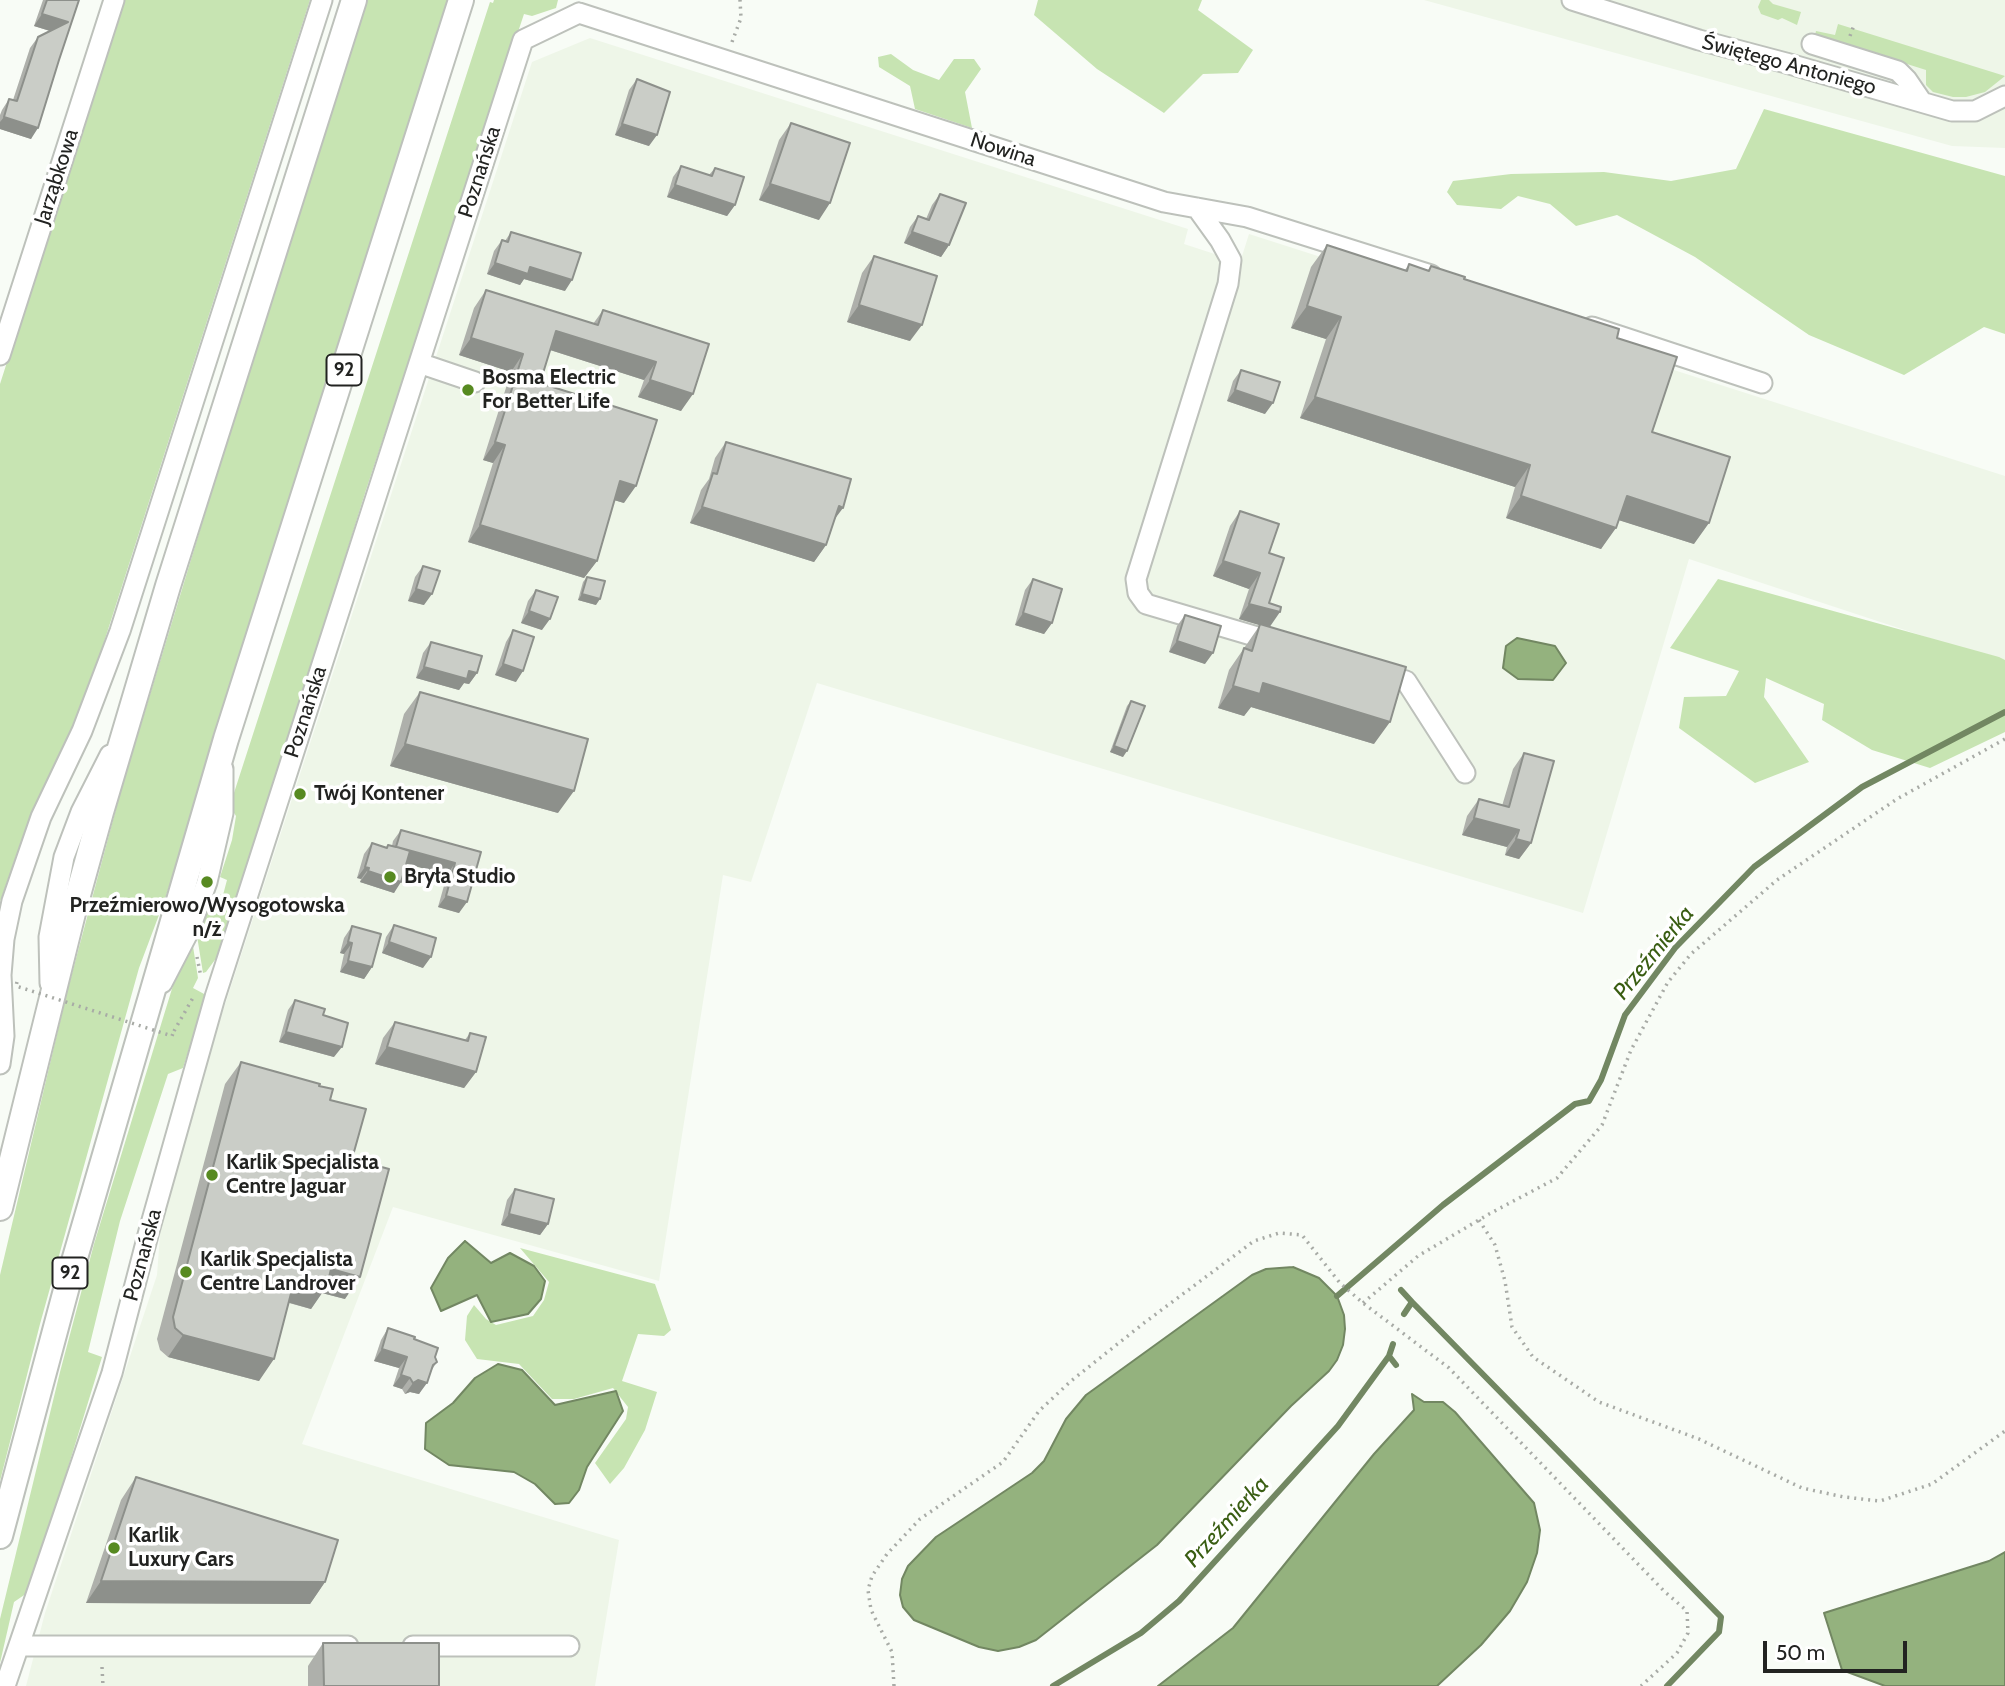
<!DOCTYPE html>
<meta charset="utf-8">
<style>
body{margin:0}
#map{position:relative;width:2005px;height:1686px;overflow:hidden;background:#f8fcf6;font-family:Cabin,sans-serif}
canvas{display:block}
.scale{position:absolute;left:1763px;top:1641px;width:144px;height:32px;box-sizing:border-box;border:4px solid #222321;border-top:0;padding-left:9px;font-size:21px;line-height:24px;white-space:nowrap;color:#222321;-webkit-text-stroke:5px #fff;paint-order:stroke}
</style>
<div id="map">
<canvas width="2005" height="1686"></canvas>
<div class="scale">50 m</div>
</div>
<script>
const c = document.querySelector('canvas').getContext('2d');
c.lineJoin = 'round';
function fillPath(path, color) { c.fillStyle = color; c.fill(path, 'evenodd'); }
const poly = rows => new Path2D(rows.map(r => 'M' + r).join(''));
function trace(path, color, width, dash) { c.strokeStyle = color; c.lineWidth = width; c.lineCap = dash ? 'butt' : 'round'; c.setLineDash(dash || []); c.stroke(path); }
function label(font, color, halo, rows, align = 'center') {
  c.font = font + ' Cabin,sans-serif'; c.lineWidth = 7; c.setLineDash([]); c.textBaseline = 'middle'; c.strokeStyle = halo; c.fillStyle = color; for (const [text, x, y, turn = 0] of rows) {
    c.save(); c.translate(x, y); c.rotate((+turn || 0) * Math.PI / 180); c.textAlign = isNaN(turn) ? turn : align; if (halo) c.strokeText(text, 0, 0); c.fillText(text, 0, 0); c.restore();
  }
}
const built = poly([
 [1424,0,2005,0,2005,148,1952,146],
 [590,38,1188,229,1184,244,1230,259,1139,582,1249,234,2005,476,2005,663,1689,559,1583,913,817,683,751,882,723,875,659,1281,393,1207,302,1444,619,1540,595,1686,26,1686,45,1613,157,1275,163,1195,532,62]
]);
const green = poly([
 [123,0,310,0,88,692,23,836,0,902,0,384],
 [366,0,454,0,165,899,139,968,40,1324,0,1481,0,1275,66,996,121,790,224,451,222,450],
 [494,0,558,0,556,8,532,16,524,14,366,490,223,949,206,972,203,973,197,936,215,894,223,895,227,880,220,877,232,840,236,816,231,808,232,799,490,2,493,3],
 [1038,0,1202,0,1198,10,1253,50,1238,73,1203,74,1164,113,1097,69,1034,15],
 [1761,0,1769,0,1773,4,1801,12,1797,25,1782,18,1778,20,1761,14,1758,7],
 [1838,24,2005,76,1985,92,1966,97,1953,97,1933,92,1926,85,1926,70,1815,35,1816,31,1835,35],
 [891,54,913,70,939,80,954,59,974,59,981,69,965,92,972,128,915,109,910,86,879,67,878,57],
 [1764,109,2005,176,2005,334,1984,327,1904,375,1809,335,1695,257,1617,215,1576,226,1550,204,1518,196,1501,209,1457,205,1447,192,1453,181,1511,174,1604,172,1671,181,1736,169],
 [1718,579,1999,657,2005,660,2005,732,1930,768,1872,750,1822,720,1824,704,1766,678,1764,697,1809,762,1755,783,1679,728,1684,697,1726,696,1739,671,1670,648],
 [192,940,198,978,193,988,206,995,183,1068,168,1074,120,1221,88,1352,102,1357,30,1591,14,1602,0,1663,0,1619,60,1372,94,1244,163,1018,179,966],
 [520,1248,655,1284,671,1330,664,1336,638,1334,622,1381,657,1392,645,1430,624,1468,610,1484,595,1463,626,1419,628,1407,613,1388,574,1399,552,1399,519,1364,477,1359,465,1340,467,1316,474,1305,486,1319,496,1325,533,1316,544,1300,549,1282]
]);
const water = poly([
 [1517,638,1555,646,1566,663,1553,680,1518,679,1503,668,1506,646,1517,638],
 [465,1241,491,1263,510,1253,534,1266,545,1281,541,1299,528,1314,491,1322,477,1295,441,1311,431,1288,448,1258,465,1241],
 [1293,1267,1319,1278,1337,1296,1344,1315,1345,1329,1343,1345,1337,1360,1329,1371,1291,1406,1157,1545,1036,1640,1019,1647,998,1651,979,1647,914,1620,903,1607,900,1595,902,1579,908,1566,936,1537,1032,1473,1044,1461,1066,1419,1086,1395,1252,1275,1266,1269,1293,1267],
 [498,1364,522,1370,555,1405,616,1391,623,1411,587,1467,579,1490,569,1503,555,1504,535,1484,514,1472,449,1465,425,1449,426,1423,453,1403,475,1378,498,1364],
 [1412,1394,1424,1402,1443,1402,1455,1412,1534,1503,1540,1530,1537,1553,1527,1582,1510,1611,1481,1645,1437,1686,1158,1686,1233,1628,1374,1454,1414,1410,1412,1394],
 [2005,1552,2005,1686,1885,1686,1842,1670,1824,1613,1989,1561,2005,1552]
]);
const stream = poly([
 [1401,1290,1412,1302,1404,1314],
 [1337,1296,1443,1205,1575,1104,1589,1101,1601,1080,1625,1015,1675,948,1754,867,1862,787,2005,712],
 [1412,1302,1721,1617,1719,1632,1667,1686],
 [1389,1356,1396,1365],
 [1053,1686,1141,1633,1179,1601,1338,1426,1389,1356,1393,1344]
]);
const path = poly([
 [1850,36,1854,25],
 [732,42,741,18,740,0],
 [197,957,201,977],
 [174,1031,194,996],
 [1479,1220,1495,1245,1505,1281,1512,1327,1533,1357,1599,1402,1699,1439,1802,1488,1844,1497,1880,1501,1932,1484,2005,1431],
 [1363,1303,1418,1256,1489,1214,1557,1178,1602,1125,1631,1050,1668,982,1691,954,1777,880,1897,799,2005,739],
 [102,1667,103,1686],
 [894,1686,892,1652,871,1610,868,1590,872,1576,887,1554,920,1519,1003,1462,1039,1411,1071,1381,1144,1323,1254,1241,1279,1233,1302,1235,1340,1283,1363,1303,1449,1368,1664,1591,1687,1611,1688,1633,1677,1653,1641,1686]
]);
const minor = poly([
 [1572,0,1699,40,1786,63,1952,111,1975,111,2005,96],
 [579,13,1164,202,1247,217,1431,275],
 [1812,44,1898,71,1907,80,1922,102],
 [1197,208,1220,240,1231,260,1228,284,1136,579,1138,593,1146,604,1278,643],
 [1592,327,1762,383],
 [0,355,114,0],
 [419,363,475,382],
 [1377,673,1406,681,1465,773],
 [50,983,49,937,64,857,81,812,110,755],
 [162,983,189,931,207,882,223,813,223,769],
 [0,1064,4,1036,1,975,4,939,12,901,41,817,82,731,120,631,322,0],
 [20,1646,348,1646],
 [413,1646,569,1646],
 [5,1686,112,1373,149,1231,215,997,523,40,579,13]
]);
const major = poly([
 [0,1208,73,913,101,812,168,586,354,0],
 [0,1536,70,1275,226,739,461,0]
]);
const pathBridge = poly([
 [17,982,16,986,172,1036,174,1031]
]);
const wall = poly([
 [43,0,79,0,31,139,0,129,0,115,2,110,9,99,13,100,30,48,38,37,50,31,34,26],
 [637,79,649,146,615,135,629,90],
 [791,123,819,220,759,200,779,140],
 [681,166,709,175,715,168,735,205,727,216,667,197,673,177],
 [940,194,949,245,941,257,904,243,910,227,918,216,926,219,932,205],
 [511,232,565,291,524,279,520,285,487,274,494,251,502,240,505,241],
 [1327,245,1405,270,1409,264,1428,270,1431,266,1617,338,1694,544,1619,520,1601,549,1506,518,1515,487,1300,418,1326,339,1291,328,1311,267],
 [874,256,910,341,847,322,862,273],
 [486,290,593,324,603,310,709,344,681,411,638,397,644,380,550,350,540,383,624,503,614,500,597,561,584,578,468,542,493,463,483,460,511,372,459,355,474,308],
 [1241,370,1265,414,1227,401,1233,381],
 [726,442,826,545,814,562,690,523,701,490,709,479,715,458],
 [1240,511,1269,553,1270,627,1374,744,1251,707,1244,716,1218,708,1229,670,1260,625,1239,619,1249,589,1213,576,1230,526],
 [423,566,424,605,408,601,415,577],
 [587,577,596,605,578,600,583,582],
 [1033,579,1052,623,1044,634,1015,625,1025,590],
 [536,590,542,630,521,623,528,601],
 [1185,615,1205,664,1169,652,1177,626],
 [513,630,516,682,495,675,506,642],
 [431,642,477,673,469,684,464,683,459,690,416,678,423,653],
 [420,692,558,813,390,766,404,714],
 [1131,701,1123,757,1110,752,1127,706],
 [1524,753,1531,843,1519,859,1505,855,1507,847,1462,835,1467,816,1479,799,1502,806,1513,769],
 [401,830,481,852,459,913,438,907,447,875,406,863,394,893,360,882,361,879,357,878,364,854,372,843,386,847,388,845,392,846,393,841],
 [394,925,423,968,382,953,386,937],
 [352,926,372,967,364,979,340,972,344,954,340,953,344,938],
 [295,1000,323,1015,334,1057,279,1042,288,1010],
 [395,1022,465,1040,470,1033,476,1072,464,1088,375,1064,383,1038],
 [241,1062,319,1086,330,1100,352,1159,345,1299,322,1293,311,1309,289,1303,259,1381,168,1357,160,1350,157,1339,225,1084],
 [515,1189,548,1224,540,1235,501,1225,507,1200],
 [388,1328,435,1357,437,1362,431,1371,419,1394,410,1392,405,1394,402,1389,393,1386,399,1368,374,1361,381,1340],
 [136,1477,325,1582,310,1604,86,1603,121,1500],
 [323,1643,439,1686,308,1686,308,1666]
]);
const shadedWall = poly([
 [42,14,68,22,60,34,34,26],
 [4,117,38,128,31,139,0,129,0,122],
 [622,124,657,135,649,146,615,135],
 [770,184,830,203,819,220,759,200],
 [675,185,735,205,727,216,667,197],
 [912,232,949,245,941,257,904,243],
 [495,263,530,267,572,280,565,291,524,279,520,285,487,274],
 [859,305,922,325,910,341,847,322],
 [1307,306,1341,317,1326,339,1291,328],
 [556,331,656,362,644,380,544,348],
 [471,338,523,354,511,372,459,355],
 [650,380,693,394,681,411,638,397],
 [1235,390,1273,403,1265,414,1227,401],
 [1315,397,1530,465,1515,487,1300,418],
 [495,442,505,445,493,463,483,460],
 [620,481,636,486,624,503,607,498],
 [1521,496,1616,528,1601,549,1506,518],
 [1627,496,1709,523,1694,544,1612,518],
 [839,506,843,508,831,524],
 [702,507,826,545,814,562,690,523],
 [480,525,597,561,584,578,468,542],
 [1223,561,1260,573,1249,589,1213,576],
 [416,589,432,594,424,605,408,601],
 [582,594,600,599,596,605,578,600],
 [1249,604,1280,612,1269,628,1239,619],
 [529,611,550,619,542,630,521,623],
 [1023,613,1052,623,1044,634,1015,625],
 [1177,641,1213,653,1205,664,1169,652],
 [503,664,523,671,516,682,495,675],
 [424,667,469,671,477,673,469,684,464,683,459,690,416,678],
 [1263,683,1390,722,1374,744,1251,707,1244,716,1218,708,1233,686],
 [405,744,574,791,558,813,390,766],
 [1114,746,1127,751,1123,757,1110,752],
 [1474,818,1519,830,1507,847,1462,835],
 [1516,839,1531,843,1519,859,1505,855],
 [397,847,455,863,447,875,389,859],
 [365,867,369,868,361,879,357,878],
 [368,871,401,882,394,893,360,882],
 [446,896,467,902,459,913,438,907],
 [348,942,352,943,344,954,340,953],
 [389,942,431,957,423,968,382,953],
 [348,961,372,967,364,979,340,972],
 [286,1032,342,1047,334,1057,279,1042],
 [387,1047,476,1072,464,1088,375,1064],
 [509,1214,548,1224,540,1235,501,1225],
 [331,1269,360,1277,345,1299,322,1293,311,1309,280,1300,295,1278],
 [183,1335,274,1359,259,1381,168,1357],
 [382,1349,407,1357,399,1368,374,1361],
 [401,1375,410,1378,402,1389,393,1386],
 [418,1380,427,1383,419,1394,410,1392,405,1394,413,1383],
 [101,1581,325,1582,310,1604,86,1603]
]);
const building = poly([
 [47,0,79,0,59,60,38,128,4,117,9,99,17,101,38,37,68,22,42,14,47,0],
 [637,79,670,92,657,135,622,124,637,79],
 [791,123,850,143,830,203,770,184,791,123],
 [681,166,712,176,715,168,744,177,735,205,675,185,681,166],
 [940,194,966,203,949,245,912,232,918,216,929,220,940,194],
 [511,232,581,253,572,280,530,267,528,274,495,263,502,240,508,242,511,232],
 [1327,245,1407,271,1409,264,1429,271,1431,266,1465,277,1464,279,1619,329,1617,338,1677,357,1652,432,1730,457,1709,523,1627,496,1616,528,1521,496,1530,465,1315,397,1341,317,1307,306,1327,245],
 [874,256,937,276,922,325,859,305,874,256],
 [486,290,598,325,603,310,709,344,693,394,650,380,656,362,556,331,540,383,657,420,636,486,620,481,597,561,480,525,505,445,495,442,523,354,471,338,486,290],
 [1241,370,1280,382,1273,403,1235,390,1241,370],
 [726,442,851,479,843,508,839,506,826,545,702,507,713,473,717,474,726,442],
 [1240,511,1279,524,1269,553,1284,558,1269,603,1281,607,1280,612,1249,604,1260,573,1223,561,1240,511],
 [423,566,440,571,432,594,416,589,423,566],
 [587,577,605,581,600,599,582,594,587,577],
 [1033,579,1062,589,1052,623,1023,613,1033,579],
 [536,590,558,597,550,619,529,611,536,590],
 [1185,615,1221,626,1213,653,1177,641,1185,615],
 [1260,624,1406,667,1390,722,1263,683,1260,694,1233,686,1244,648,1252,651,1260,624],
 [513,630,534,637,523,671,503,664,513,630],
 [431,642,482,656,477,673,469,671,467,679,424,667,431,642],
 [420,692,588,739,574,791,405,744,420,692],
 [1131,701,1145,706,1127,751,1114,746,1131,701],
 [1524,753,1554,761,1531,843,1516,839,1519,830,1474,818,1479,799,1509,807,1524,753],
 [401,830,481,852,467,902,446,896,455,863,397,847,410,851,401,882,368,871,369,868,365,867,372,843,387,848,388,845,396,847,401,830],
 [394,925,436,938,431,957,389,942,394,925],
 [352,926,381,934,372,967,348,961,352,943,348,942,352,926],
 [295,1000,325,1009,323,1015,348,1023,342,1047,286,1032,295,1000],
 [395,1022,468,1041,470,1033,486,1037,476,1072,387,1047,395,1022],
 [241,1062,320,1084,319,1086,333,1089,330,1100,366,1109,352,1159,389,1169,360,1277,331,1269,327,1286,295,1278,274,1359,183,1335,175,1328,173,1317,241,1062],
 [515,1189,554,1199,548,1224,509,1214,515,1189],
 [388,1328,415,1337,414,1339,438,1348,435,1357,437,1362,433,1365,427,1383,418,1380,413,1383,410,1378,401,1375,407,1357,382,1349,388,1328],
 [136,1477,338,1540,325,1582,101,1581,136,1477],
 [323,1643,439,1643,439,1686,324,1686,323,1643]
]);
const markers = [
 [468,390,7,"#578a21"],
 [300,794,7,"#578a21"],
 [390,877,7,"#578a21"],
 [207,882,7,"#578a21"],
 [212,1175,7,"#578a21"],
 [186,1272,7,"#578a21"],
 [114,1548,7,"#578a21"]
];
const shields = [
 [344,370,35],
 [70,1273,35]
];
const shieldNames = [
 ["92",344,370],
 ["92",70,1273]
];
const streetNames = [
 ["Świętego Antoniego",1789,65,15],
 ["Nowina",1003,150,18],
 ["Poznańska",480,172,-72],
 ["Jarząbkowa",57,177,-72],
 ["Poznańska",306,712,-72],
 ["Poznańska",143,1255,-75]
];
const poiNames = [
 ["Bosma Electric",482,378],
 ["For Better Life",482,402],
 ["Twój Kontener",314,794],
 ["Bryła Studio",404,877],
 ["Przeźmierowo/Wysogotowska",207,906,"center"],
 ["n/ż",207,930,"center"],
 ["Karlik Specjalista",226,1163],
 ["Centre Jaguar",226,1187],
 ["Karlik Specjalista",200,1260],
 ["Centre Landrover",200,1284],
 ["Karlik",128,1536],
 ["Luxury Cars",128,1560]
];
const waterNames = [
 ["Przeźmierka",1654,953,-51],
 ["Przeźmierka",1227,1522,-48]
];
fillPath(built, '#eef6e8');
fillPath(green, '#c7e4b2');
fillPath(water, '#94b27e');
trace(water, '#728762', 2);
trace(stream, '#728762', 6);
trace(minor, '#bdc1bb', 23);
trace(major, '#bdc1bb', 28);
trace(path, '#a8aba6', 3.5, [2, 5]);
trace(minor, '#fff', 19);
trace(major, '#fff', 24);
trace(pathBridge, '#a8aba6', 3.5, [2, 5]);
fillPath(wall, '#aeb0ab');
fillPath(shadedWall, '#8d908b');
fillPath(building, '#cacdc7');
trace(building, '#8d908b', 2);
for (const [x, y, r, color] of markers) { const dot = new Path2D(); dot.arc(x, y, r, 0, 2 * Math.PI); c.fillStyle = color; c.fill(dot); trace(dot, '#fff', 2.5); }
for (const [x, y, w] of shields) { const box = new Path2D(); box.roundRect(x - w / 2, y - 15.5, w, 31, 5); c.fillStyle = '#fff'; c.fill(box); trace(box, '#222321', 2); }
label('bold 19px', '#222321', null, shieldNames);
label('21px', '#222321', '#fff', streetNames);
label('bold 21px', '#222321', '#fff', poiNames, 'left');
label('italic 23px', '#395d12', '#fff', waterNames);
</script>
